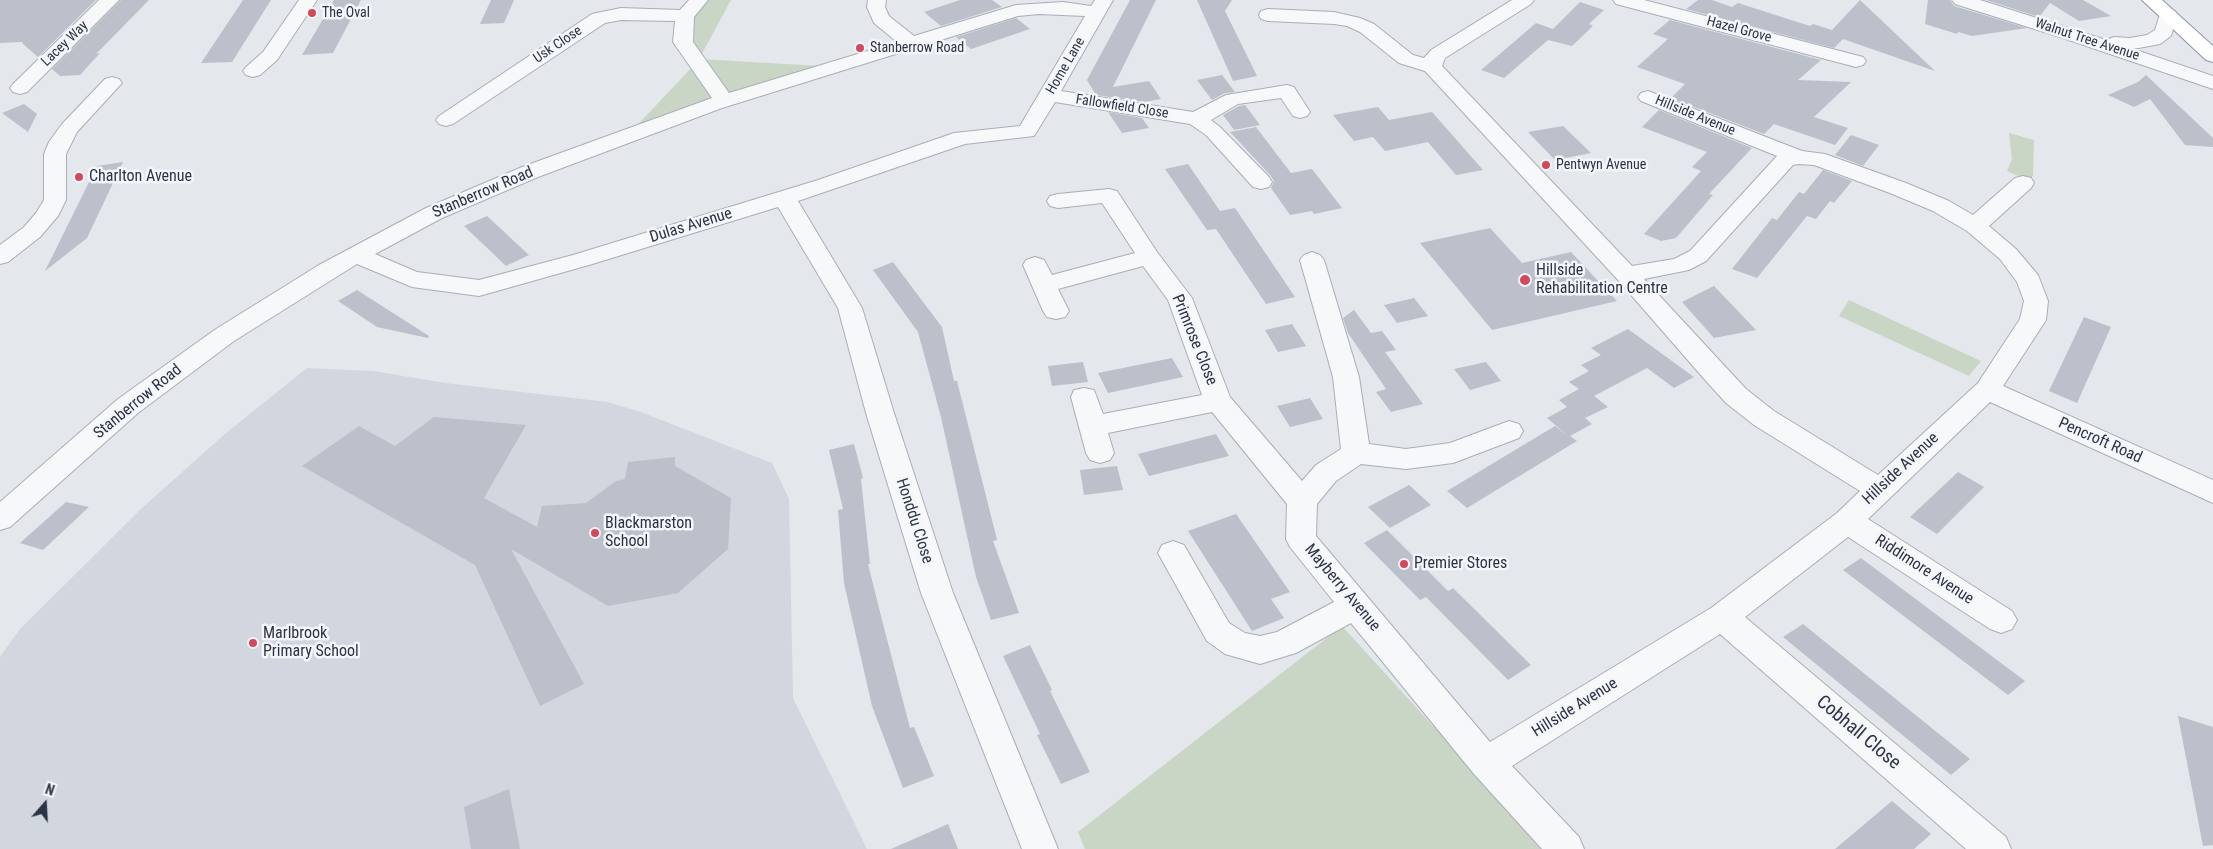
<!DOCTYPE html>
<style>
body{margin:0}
#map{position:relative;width:2213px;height:849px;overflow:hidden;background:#e4e7ec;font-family:"Roboto Condensed",sans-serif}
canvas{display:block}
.north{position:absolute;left:20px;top:779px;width:50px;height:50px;-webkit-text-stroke:4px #f4f6f9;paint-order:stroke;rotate:19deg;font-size:14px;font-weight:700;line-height:20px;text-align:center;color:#2b3445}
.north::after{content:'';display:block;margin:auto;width:18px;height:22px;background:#2b3445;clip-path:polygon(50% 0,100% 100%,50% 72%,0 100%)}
</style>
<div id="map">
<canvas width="2213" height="849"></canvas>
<div class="north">N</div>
</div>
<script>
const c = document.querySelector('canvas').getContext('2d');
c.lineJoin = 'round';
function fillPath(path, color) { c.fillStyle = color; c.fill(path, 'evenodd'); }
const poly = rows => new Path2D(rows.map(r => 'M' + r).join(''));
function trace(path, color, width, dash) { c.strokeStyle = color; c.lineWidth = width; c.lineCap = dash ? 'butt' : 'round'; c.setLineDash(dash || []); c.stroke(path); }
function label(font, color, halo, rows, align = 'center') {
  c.font = font + ' "Roboto Condensed",sans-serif'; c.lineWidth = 5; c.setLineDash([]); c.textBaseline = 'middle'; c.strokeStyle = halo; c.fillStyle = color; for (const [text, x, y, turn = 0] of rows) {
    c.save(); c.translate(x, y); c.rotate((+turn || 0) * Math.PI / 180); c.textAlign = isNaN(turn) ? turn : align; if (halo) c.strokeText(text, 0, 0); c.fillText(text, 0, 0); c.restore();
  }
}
const built = poly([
 [307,368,373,371,445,383,607,402,638,411,772,463,789,499,793,698,867,849,0,849,0,657,20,629,142,508,226,433]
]);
const green = poly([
 [699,0,731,0,699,59,838,67,626,137,697,62,683,42],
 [2009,133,2034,140,2033,175,2030,181,2007,171,2012,159],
 [1849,300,1981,361,1969,376,1839,316],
 [1342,626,1545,849,1085,849,1078,832]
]);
const building = poly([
 [0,0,96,0,38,57,22,43,23,42,0,43],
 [121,0,149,0,96,54,100,53,80,75,60,76,52,69],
 [243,0,271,0,232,62,201,63],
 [334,0,361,0,333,53,302,55],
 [491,0,514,0,504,23,480,24],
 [960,0,992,0,1002,7,941,26,924,12],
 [1130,0,1156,0,1113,87,1149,81,1161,99,1145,102,1096,95,1087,80],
 [1197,0,1232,0,1225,11,1257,76,1233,81],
 [1698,0,1712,0,1732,7,1738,3,1810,26,1813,24,1832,30,1860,0,1935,71,1843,39,1834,48,1686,9],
 [1928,0,1950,0,1954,6,2027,28,1972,36,1958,32,1957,34,1925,24],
 [1986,0,2083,0,2111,16,2079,21,2050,3,2039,17],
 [1580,2,1604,10,1589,24,1593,26,1572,46,1548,40,1504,78,1481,70,1536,23,1553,29],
 [1016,18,1030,29,971,49,956,37],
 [1670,20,1821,60,1798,80,1851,82,1814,117,1848,128,1835,145,1774,124,1764,134,1671,98,1685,84,1637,67,1668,39,1653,34],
 [1222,75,1235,92,1225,93,1212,100,1197,80],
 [2146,75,2213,138,2213,147,2185,145,2150,99,2134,107,2108,95,2138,82],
 [24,104,37,114,28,132,2,113],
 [1245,105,1260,125,1234,130,1223,115,1239,106],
 [1378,107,1389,120,1432,112,1483,170,1456,175,1428,142,1385,151,1373,137,1354,141,1333,115],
 [1659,110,1752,148,1709,194,1713,195,1676,238,1661,241,1644,234,1701,171,1692,167,1707,152,1642,127],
 [1108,112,1142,118,1149,128,1122,133],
 [1563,126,1591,153,1555,160,1528,132],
 [1256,127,1291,173,1312,169,1342,208,1314,214,1312,211,1290,215,1271,188,1274,181,1271,176,1230,132],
 [1851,135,1879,145,1863,166,1835,155],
 [123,162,87,238,45,271,97,166],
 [1188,164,1220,211,1235,208,1295,297,1266,304,1216,229,1207,230,1165,169],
 [1823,170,1852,181,1834,203,1830,201,1816,219,1807,216,1757,278,1732,269,1772,218,1777,220,1799,192,1804,194],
 [487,216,529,255,506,266,464,226],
 [1490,228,1522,263,1571,252,1617,301,1492,330,1420,243],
 [893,262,942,327,954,381,957,381,987,500,997,540,993,541,1019,613,991,620,976,577,941,417,918,332,873,270],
 [1714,286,1756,330,1714,338,1682,302],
 [357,290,429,336,428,338,377,327,338,301],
 [1414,298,1428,316,1397,323,1384,305],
 [1354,310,1371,333,1382,331,1396,350,1385,352,1423,404,1391,412,1376,392,1386,389,1348,333,1343,318],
 [2084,317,2111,327,2077,403,2049,391],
 [1292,324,1306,346,1278,352,1265,330],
 [1628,329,1694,377,1674,388,1647,368,1594,396,1608,407,1585,418,1592,424,1570,436,1577,441,1467,508,1447,491,1555,426,1568,436,1547,418,1567,407,1559,400,1579,389,1569,382,1589,371,1581,365,1601,355,1591,348],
 [1172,358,1183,377,1108,393,1098,373],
 [1083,362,1088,382,1052,386,1048,366],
 [1486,362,1501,381,1470,390,1454,369],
 [1310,398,1323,419,1290,427,1277,406],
 [434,417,526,425,484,498,537,527,542,506,586,503,616,481,625,479,628,462,675,457,675,466,731,498,728,549,678,593,608,606,511,549,584,684,540,706,475,565,302,466,359,426,395,446],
 [1216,434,1229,456,1149,476,1138,454],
 [854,444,863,478,861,479,870,564,868,564,881,616,910,728,914,727,934,776,903,788,872,706,844,583,838,510,843,509,829,450],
 [1117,466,1123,490,1084,495,1080,470],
 [1958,472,1984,487,1937,534,1910,517],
 [1409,485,1431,505,1390,528,1368,507],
 [66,502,89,507,43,550,20,543],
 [1236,514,1290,592,1271,599,1284,618,1252,631,1188,531],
 [1387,530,1448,591,1453,588,1531,665,1508,680,1426,597,1420,600,1364,543],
 [1861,558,2025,681,2008,695,1843,570],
 [1803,624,1970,759,1951,775,1783,637],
 [1030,645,1052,690,1050,691,1090,772,1061,784,1037,735,1040,734,1003,656],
 [2178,716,2213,727,2213,845,2203,846],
 [509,789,520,849,471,849,464,807],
 [1892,801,1931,834,1914,849,1835,849],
 [948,824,958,849,891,849]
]);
const minor = poly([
 [99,0,119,0,27,92,20,94,13,92,10,88,13,84,99,0],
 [299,0,317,0,277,60,260,75,253,77,246,75,243,71,246,67,263,52,299,0],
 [689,0,708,0,694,17,693,42,729,93,897,42,874,23,867,7,868,0,886,0,885,7,889,16,914,36,1016,5,1063,2,1091,6,1095,0,1113,0,1061,91,1193,112,1226,95,1287,85,1294,87,1310,112,1307,116,1300,118,1293,116,1281,98,1238,104,1211,120,1220,127,1269,177,1272,182,1269,187,1261,189,1253,187,1206,135,1190,124,1055,102,1034,136,965,144,798,201,862,308,894,413,953,593,1058,849,1022,849,921,593,866,413,838,308,778,207,589,265,479,296,412,287,357,264,234,341,138,413,10,527,0,530,0,502,118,399,216,329,319,265,426,208,522,167,712,98,673,42,675,21,621,20,605,23,453,124,446,126,439,124,436,120,439,116,592,14,621,8,680,10,689,0],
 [1039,14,1085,16,1020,126,954,133,818,180,573,255,479,280,417,272,375,254,442,218,538,177,722,108,1018,16,1039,14],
 [1512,0,1534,0,1531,4,1445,58,1442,66,1632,266,1674,259,1690,251,1777,156,1641,101,1638,97,1641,93,1648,91,1802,151,1825,154,1906,183,1949,201,1973,215,2015,178,2023,176,2031,178,2034,183,2031,188,1989,226,2016,249,2038,275,2048,301,2046,320,2003,386,2213,480,2213,503,1990,402,1868,519,2012,611,2017,620,2012,629,2001,633,1990,629,1848,537,1745,617,2006,837,2011,849,1966,849,1720,634,1512,766,1579,837,1584,849,1542,849,1474,774,1351,623,1296,653,1260,664,1225,654,1207,641,1158,553,1162,545,1173,541,1184,545,1229,623,1245,633,1260,636,1277,632,1334,602,1290,547,1286,539,1287,504,1212,412,1108,433,1114,453,1110,460,1100,463,1090,460,1086,453,1071,397,1074,390,1084,388,1094,390,1103,414,1202,395,1168,300,1143,266,1058,289,1069,311,1065,317,1056,319,1047,317,1043,311,1023,265,1026,260,1035,257,1044,260,1052,275,1135,253,1102,203,1058,208,1050,206,1047,201,1050,196,1058,194,1109,189,1117,191,1157,252,1192,298,1230,397,1302,481,1316,465,1341,449,1333,377,1300,260,1304,255,1312,252,1320,255,1324,260,1359,377,1369,444,1406,449,1450,443,1509,421,1519,424,1523,431,1519,438,1453,463,1406,469,1361,464,1336,481,1317,504,1316,536,1490,742,1711,608,1837,513,1860,491,1754,425,1726,403,1706,381,1618,280,1425,71,1399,63,1360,32,1347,26,1334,24,1268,21,1261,19,1259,15,1261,11,1268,9,1334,12,1360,18,1374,24,1413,55,1424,58,1431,50,1512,0],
 [1798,164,1814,165,1890,193,1933,211,1967,231,2000,259,2017,282,2024,301,2020,319,1978,383,1878,475,1774,411,1746,389,1644,279,1689,270,1706,261,1793,165,1798,164],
 [1613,0,1644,0,1863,57,1866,61,1863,65,1856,67,1616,4,1613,0],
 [1952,0,1980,0,2106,40,2114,37,2130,38,2147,35,2155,30,2161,11,2168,9,2175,11,2177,15,2171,36,2160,44,2133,49,2213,76,2213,89,2060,37,1955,4,1952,0],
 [112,77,119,79,122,83,77,132,66,154,66,200,58,216,40,237,8,262,0,264,0,245,24,227,36,213,44,200,44,154,49,142,62,124,105,79,112,77]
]);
const highway = poly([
 [2142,0,2162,0,2213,46,2213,62,2206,60,2142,0]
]);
const markers = [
 [312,13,5,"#d1495b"],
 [860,48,5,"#d1495b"],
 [1546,165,5,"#d1495b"],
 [79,177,5,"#d1495b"],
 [1525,280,6,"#d1495b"],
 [595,533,5,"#d1495b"],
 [1404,564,5,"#d1495b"],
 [253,643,5,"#d1495b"]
];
const farPoinames = [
 ["The Oval",322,13],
 ["Stanberrow Road",870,48],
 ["Pentwyn Avenue",1556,165]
];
const farStreetnames = [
 ["Hazel Grove",1739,30,15],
 ["Walnut Tree Avenue",2087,40,18],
 ["Lacey Way",65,44,-44],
 ["Usk Close",558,45,-34],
 ["Home Lane",1066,66,-60],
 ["Fallowfield Close",1122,107,9],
 ["Hillside Avenue",1695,116,22]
];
const poiNames = [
 ["Charlton Avenue",89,177],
 ["Hillside",1536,271],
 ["Rehabilitation Centre",1536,289],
 ["Blackmarston",605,524],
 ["School",605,542],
 ["Premier Stores",1414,564],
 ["Marlbrook",263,634],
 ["Primary School",263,652]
];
const streetNames = [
 ["Stanberrow Road",483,193,-23],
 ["Dulas Avenue",691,226,-17],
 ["Primrose Close",1194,340,68],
 ["Stanberrow Road",138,402,-39],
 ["Pencroft Road",2100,441,24],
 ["Hillside Avenue",1901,469,-43],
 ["Honddu Close",914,521,72],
 ["Riddimore Avenue",1924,570,33],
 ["Mayberry Avenue",1342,588,50],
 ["Hillside Avenue",1575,708,-32]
];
const nearStreetnames = [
 ["Cobhall Close",1858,733,40]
];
fillPath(built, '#d2d6de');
fillPath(green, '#c9d6c5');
fillPath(building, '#bbc0ca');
trace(minor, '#a9aeb7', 2);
trace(highway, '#8b94a3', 2);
fillPath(minor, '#f7f8fa');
fillPath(highway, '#fff');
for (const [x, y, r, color] of markers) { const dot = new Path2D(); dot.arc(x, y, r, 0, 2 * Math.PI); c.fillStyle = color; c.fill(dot); trace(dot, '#f4f6f9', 2); }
label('14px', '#2b3445', '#f4f6f9', farPoinames, 'left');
label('14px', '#2b3445', '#f4f6f9', farStreetnames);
label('16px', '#2b3445', '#f4f6f9', poiNames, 'left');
label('16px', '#2b3445', '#f4f6f9', streetNames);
label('19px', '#2b3445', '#f4f6f9', nearStreetnames);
</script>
